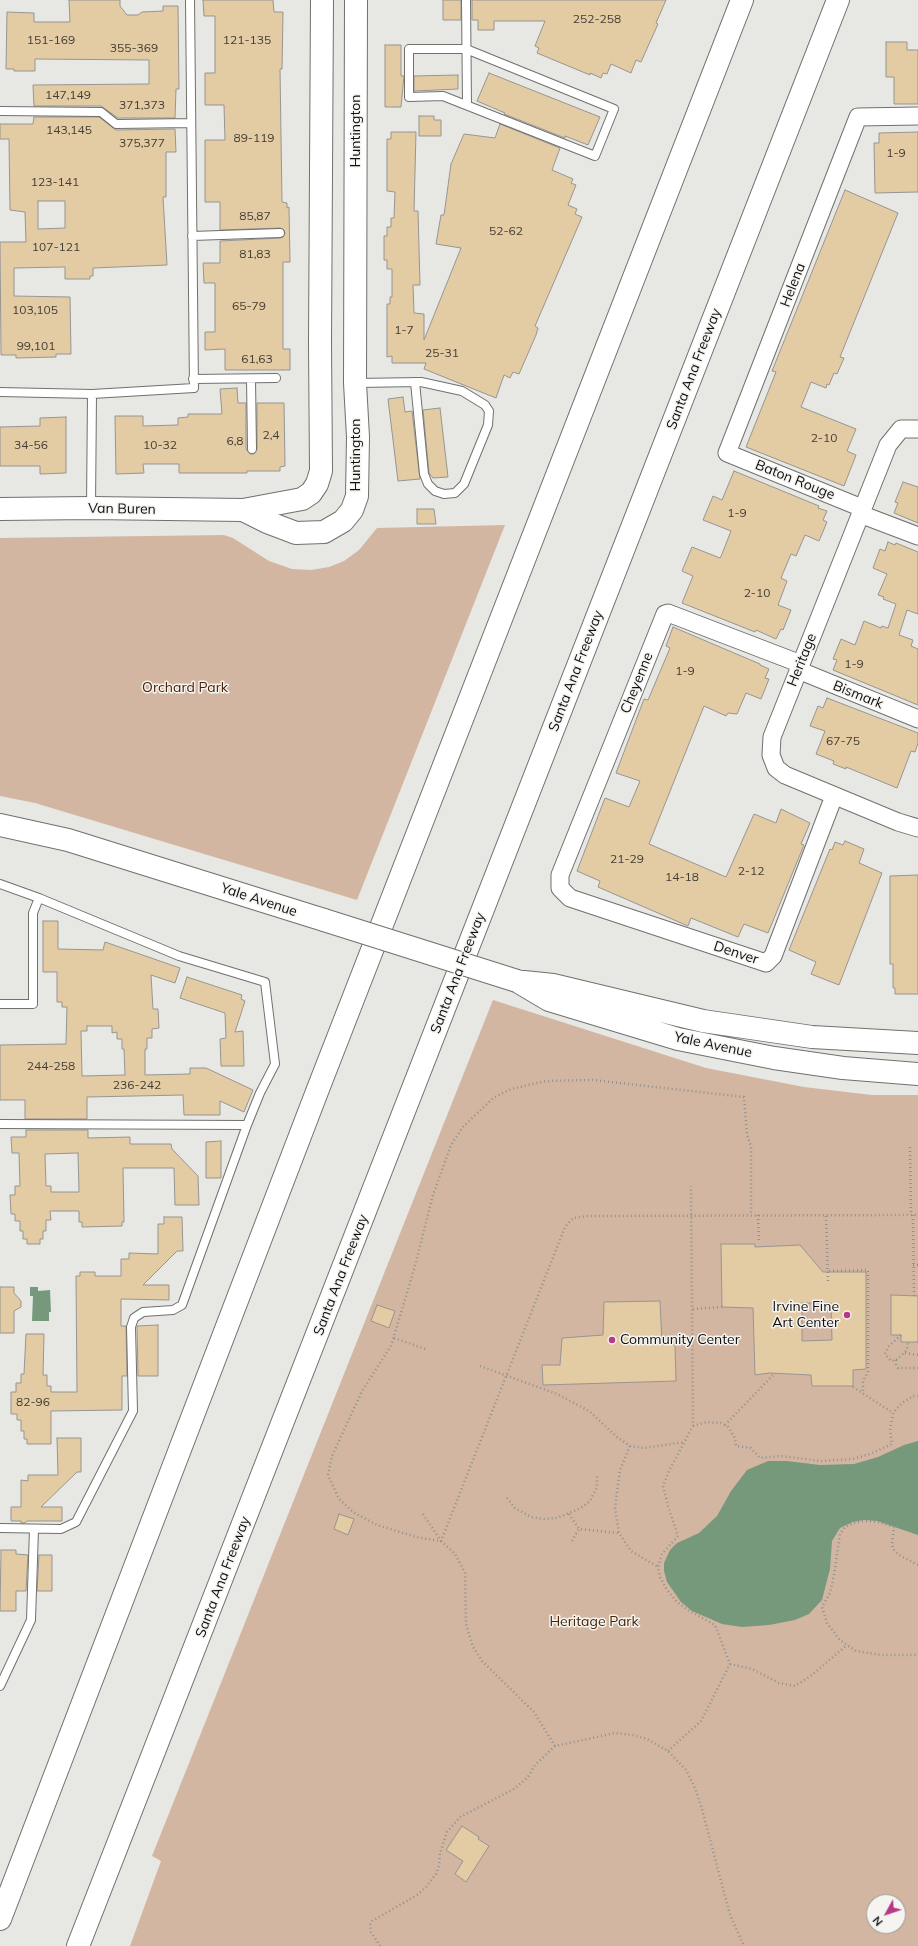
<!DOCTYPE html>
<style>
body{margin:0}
#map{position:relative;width:918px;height:1946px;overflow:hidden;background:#e7e7e4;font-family:Mulish,sans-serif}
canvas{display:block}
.north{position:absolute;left:866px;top:1894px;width:40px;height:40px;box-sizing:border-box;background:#f5f4f1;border:1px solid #999896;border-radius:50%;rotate:230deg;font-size:11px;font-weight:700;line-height:16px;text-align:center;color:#0e0e0d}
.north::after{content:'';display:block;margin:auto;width:14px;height:18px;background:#b63887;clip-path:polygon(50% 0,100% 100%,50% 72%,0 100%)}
</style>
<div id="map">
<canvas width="918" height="1946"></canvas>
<div class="north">N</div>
</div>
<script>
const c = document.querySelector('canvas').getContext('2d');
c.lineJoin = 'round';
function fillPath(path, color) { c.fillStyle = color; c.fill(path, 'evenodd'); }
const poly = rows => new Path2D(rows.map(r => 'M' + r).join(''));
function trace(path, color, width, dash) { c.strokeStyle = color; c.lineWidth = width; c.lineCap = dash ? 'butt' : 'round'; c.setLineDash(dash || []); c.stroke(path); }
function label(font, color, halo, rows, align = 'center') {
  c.font = font + ' Mulish,sans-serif'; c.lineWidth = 3; c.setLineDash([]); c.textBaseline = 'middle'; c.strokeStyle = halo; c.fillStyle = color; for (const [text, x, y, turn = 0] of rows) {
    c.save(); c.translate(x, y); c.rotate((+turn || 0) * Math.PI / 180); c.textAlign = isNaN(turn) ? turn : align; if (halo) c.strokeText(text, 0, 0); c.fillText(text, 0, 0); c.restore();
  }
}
const green = poly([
 [505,525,357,900,35,803,0,796,0,538,224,535,233,538,269,561,292,569,311,570,329,567,344,561,359,550,377,528],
 [493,1000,706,1068,804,1087,872,1095,918,1095,918,1946,130,1946,161,1861,152,1856],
 [874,1902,898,1902,898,1926,874,1926]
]);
const water = poly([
 [30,1287,38,1287,38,1291,50,1290,51,1312,49,1312,49,1321,32,1321,33,1296,30,1296],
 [918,1441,918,1535,877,1521,864,1520,853,1522,840,1528,832,1541,830,1569,822,1600,809,1614,795,1620,769,1625,742,1627,722,1624,692,1611,681,1602,667,1582,664,1571,664,1563,670,1550,677,1543,699,1533,717,1516,731,1491,747,1470,768,1461,787,1461,820,1465,854,1464,878,1457,904,1445]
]);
const building = poly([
 [69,0,120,0,120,6,127,15,138,15,142,12,163,11,163,6,178,6,179,89,176,89,175,118,118,118,101,106,34,106,33,85,149,84,149,60,35,59,35,71,14,71,14,69,6,69,7,12,34,13,34,22,70,22,69,0],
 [203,0,273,0,274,12,283,12,282,69,280,69,282,202,287,203,287,208,289,207,290,262,283,262,283,349,290,349,290,370,225,370,225,349,205,350,205,332,215,332,215,283,204,283,203,263,220,263,220,241,280,238,283,237,285,233,284,230,280,228,220,230,220,202,205,202,205,140,225,140,224,105,205,105,205,73,215,73,215,16,204,16,203,0],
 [443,0,461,0,461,20,443,20,443,0],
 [472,0,666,0,656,23,658,24,641,62,636,60,631,73,611,64,607,74,603,73,601,78,590,73,590,75,537,53,539,48,535,46,545,21,494,21,494,30,478,30,478,20,472,20,472,0],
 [886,42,907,42,907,50,918,50,918,104,894,104,894,77,886,77,886,42],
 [385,45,401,45,401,76,404,76,401,107,385,107,385,45],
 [489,73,600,117,588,145,565,136,565,138,504,114,505,113,477,101,489,73],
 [458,75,458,89,414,91,414,76,458,75],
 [419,116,434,116,434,120,441,120,441,136,419,136,419,116],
 [34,117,99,117,116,130,175,129,176,152,166,152,166,197,163,197,167,265,93,268,93,276,90,276,90,279,65,279,65,267,14,268,14,296,70,297,71,354,56,354,56,357,16,358,16,355,1,355,0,242,26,242,25,212,10,210,9,139,0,139,0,124,33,124,34,117],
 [38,201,65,201,65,228,38,229,38,201],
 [500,124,560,148,552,170,573,179,571,183,576,185,568,205,577,209,575,214,582,217,535,326,538,328,536,335,519,374,513,372,510,378,504,375,496,398,424,369,426,363,392,363,392,356,387,357,387,304,390,304,390,297,392,297,392,269,387,269,387,260,384,260,384,236,387,236,387,227,391,227,391,218,394,218,395,192,387,191,387,139,391,139,391,132,416,132,414,211,418,211,420,285,413,285,414,313,424,314,424,340,461,248,436,244,441,215,444,215,451,164,464,134,495,138,500,124],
 [918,132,918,192,875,193,874,143,879,143,879,133,918,132],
 [845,190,898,213,840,357,844,358,837,374,834,373,829,385,827,384,826,388,811,382,801,407,856,429,847,451,856,455,844,486,746,447,776,372,772,371,845,190],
 [237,388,238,403,246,403,246,449,250,454,254,454,257,449,257,403,284,403,285,466,280,467,280,471,247,471,247,473,179,473,179,464,143,464,144,473,116,474,115,416,143,416,143,426,178,425,178,418,188,417,188,414,222,414,220,389,237,388],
 [403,397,405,412,412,411,420,479,398,481,388,399,403,397],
 [440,408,448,477,433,478,429,473,423,410,440,408],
 [66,417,66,473,40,474,40,466,0,466,0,427,40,426,40,418,66,417],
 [734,471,819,506,818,508,827,511,823,520,827,522,819,541,805,535,796,556,791,554,781,578,787,581,778,605,791,610,783,630,781,629,776,639,756,630,755,632,682,603,693,576,682,571,692,547,720,558,722,554,731,531,703,520,713,496,722,500,734,471],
 [903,482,918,487,918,523,894,513,898,503,895,502,903,482],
 [417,509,434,509,436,524,417,524,417,509],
 [888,542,895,545,896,543,918,552,918,614,907,610,899,635,913,640,911,646,918,649,918,705,833,670,837,660,833,659,841,639,855,645,864,621,881,628,882,626,888,628,896,604,883,599,884,597,878,595,887,574,873,568,880,549,885,551,888,542],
 [673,627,760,664,760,665,769,669,765,678,769,679,761,699,746,693,737,714,728,713,726,716,704,706,649,844,726,877,754,814,776,823,781,809,810,823,801,844,804,845,768,933,744,924,738,937,691,918,688,926,598,887,600,881,577,871,605,798,629,807,640,781,616,773,644,699,648,700,670,648,666,646,673,627],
 [827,698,918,733,918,743,915,752,911,751,897,788,846,767,846,769,833,764,834,761,816,754,825,731,810,726,818,706,823,708,827,698],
 [845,841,864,849,859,863,882,873,839,985,811,974,816,962,789,950,830,849,832,850,835,842,843,845,845,841],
 [918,875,918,994,895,994,895,988,893,988,893,964,890,964,890,876,918,875],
 [43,921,58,921,58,949,103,950,105,942,180,968,175,983,151,975,153,1009,158,1009,159,1028,152,1029,152,1038,147,1038,147,1049,145,1049,145,1075,190,1074,190,1068,206,1068,253,1090,244,1112,220,1101,220,1115,184,1115,183,1095,87,1097,87,1119,25,1119,25,1100,0,1100,0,1045,66,1044,67,1007,62,1007,62,1002,57,1002,57,972,43,972,43,921],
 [87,1026,112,1026,112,1033,117,1032,117,1039,122,1039,122,1049,124,1049,125,1075,82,1076,81,1031,87,1031,87,1026],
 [187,977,242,995,241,999,245,1001,235,1032,243,1031,244,1066,221,1066,220,1039,226,1038,225,1013,180,998,187,977],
 [26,1130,88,1130,88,1138,130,1137,130,1144,171,1144,172,1149,198,1176,199,1205,175,1205,174,1168,123,1168,124,1222,122,1222,122,1226,82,1227,82,1222,79,1222,79,1211,50,1211,51,1220,46,1220,46,1231,43,1231,43,1239,40,1239,40,1244,27,1244,27,1239,23,1239,23,1231,20,1231,20,1221,15,1221,15,1214,11,1214,10,1195,15,1195,15,1186,20,1186,19,1153,12,1153,11,1137,26,1137,26,1130],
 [78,1153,79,1192,51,1192,51,1186,46,1186,45,1154,78,1153],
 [221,1141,221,1178,206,1178,206,1142,221,1141],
 [164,1217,182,1217,183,1251,177,1251,143,1285,169,1285,169,1300,121,1299,121,1326,126,1326,127,1376,122,1376,122,1410,51,1411,51,1444,27,1444,27,1439,24,1439,24,1431,21,1431,21,1420,17,1420,17,1414,11,1414,11,1392,16,1392,16,1383,21,1383,21,1374,24,1374,26,1334,44,1334,43,1375,47,1375,47,1386,51,1386,51,1392,77,1392,76,1276,80,1276,80,1272,95,1272,95,1276,121,1276,121,1259,129,1259,129,1253,158,1254,158,1224,164,1224,164,1217],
 [721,1244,755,1244,755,1247,800,1245,823,1272,866,1272,866,1369,853,1370,853,1386,812,1386,811,1375,769,1373,755,1375,753,1308,722,1307,721,1244],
 [802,1303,831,1303,832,1340,802,1341,802,1303],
 [0,1287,14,1287,14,1293,21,1301,21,1307,14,1311,14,1333,0,1333,0,1287],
 [891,1295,918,1296,918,1342,901,1342,901,1335,891,1335,891,1295],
 [660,1301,662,1343,675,1345,676,1381,543,1385,542,1365,560,1365,562,1338,603,1335,604,1302,660,1301],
 [377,1305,395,1311,389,1328,371,1321,377,1305],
 [158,1325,158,1376,138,1376,137,1326,158,1325],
 [57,1438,81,1438,81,1472,77,1472,41,1507,62,1507,62,1521,27,1521,25,1523,21,1523,21,1521,11,1521,11,1507,21,1507,21,1480,28,1481,28,1475,58,1475,57,1438],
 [339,1514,354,1519,348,1535,334,1529,339,1514],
 [1,1550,16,1550,16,1554,28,1555,26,1591,16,1591,16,1611,0,1611,1,1550],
 [39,1555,52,1555,52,1591,37,1591,39,1555],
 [462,1826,479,1837,478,1839,489,1846,466,1882,455,1874,463,1861,446,1850,462,1826]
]);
const path = poly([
 [910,1147,911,1215],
 [758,1215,759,1243],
 [913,1215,914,1296],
 [826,1216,828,1281],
 [913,1265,918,1265],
 [829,1271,868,1270,868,1372,863,1381,863,1393],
 [693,1309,722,1307],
 [901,1335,889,1346,885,1354,891,1361,896,1360,907,1350,908,1342],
 [394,1338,428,1350],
 [905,1353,918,1355],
 [896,1360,896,1365,898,1368,918,1368],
 [480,1366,557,1394,589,1411,617,1437,630,1446,644,1448,685,1442],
 [853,1387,893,1413],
 [725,1425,775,1373],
 [693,1426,707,1422,721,1423,728,1427,735,1438,736,1446,751,1448,760,1458,781,1456,821,1461,853,1459,870,1454,892,1444,890,1430,893,1413,902,1403,913,1396,918,1396],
 [630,1446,620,1470,617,1491,615,1509,619,1533,631,1551,658,1567],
 [507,1498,515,1508,531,1517,544,1519,557,1518,581,1508,590,1501,597,1487,597,1476],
 [423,1514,441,1541,565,1227,573,1218,588,1216,918,1215],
 [569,1514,579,1529,619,1533],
 [572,1541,579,1529],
 [918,1565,899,1555,893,1549,892,1543,894,1527,878,1522,864,1521,854,1523,845,1527,840,1534,834,1575,830,1593,822,1607,827,1623,840,1640,856,1651,881,1655,918,1655],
 [730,1664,752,1669,779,1683,795,1686,812,1675,847,1645],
 [555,1746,534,1712,482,1661,473,1647,466,1624,465,1573,455,1554,441,1541,416,1537,377,1525,353,1512,339,1499,328,1475,332,1456,362,1391,391,1346,415,1266,433,1195,451,1145,463,1127,493,1098,511,1089,546,1081,593,1080,744,1097,747,1135,751,1146,751,1215],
 [668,1751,701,1721,730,1664,715,1625,688,1610,677,1602,667,1590,660,1577,658,1567,662,1554,678,1536,668,1506,663,1486,669,1471,693,1426,691,1186],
 [380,1946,371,1932,370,1925,372,1921,417,1895,426,1887,436,1874,439,1866,440,1853,447,1832,460,1817,514,1789,528,1777,535,1765,555,1746,615,1733,633,1735,647,1739,668,1751,686,1770,695,1788,702,1809,730,1915,744,1946]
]);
const lane = poly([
 [466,0,467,105],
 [409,49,466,49,614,109,595,156,443,96,409,97,409,49],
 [0,111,101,112,116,124,191,123],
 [192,236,280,233],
 [193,379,276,378],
 [251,379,252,449],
 [356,383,421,382,462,391,485,405,489,411,488,425,464,484,455,493,444,494,435,491,428,484,424,474,415,382],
 [0,392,92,394,194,388,190,0],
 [91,507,92,394],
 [0,884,39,898,179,956,265,982,275,1064,260,1093,247,1125,0,1124],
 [0,1004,33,1004,33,913,39,898],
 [0,1528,61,1529,76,1522,133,1411,131,1327,134,1318,143,1312,173,1310,182,1305,247,1125],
 [0,1686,31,1620,34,1529]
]);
const street = poly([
 [918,429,901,429,888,445,772,737,771,755,776,768,785,775,898,822,918,828],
 [862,508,727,453,858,117,918,116],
 [860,514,918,536],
 [801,664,668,613,665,614,560,875,560,888,570,898,766,963,773,956,834,796],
 [798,670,918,719]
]);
const secondary = poly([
 [0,509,91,508,243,510,302,499,311,493,317,484,321,471,320,344,322,0],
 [243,510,267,522,296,533,324,532,343,521,352,510,357,496,358,437,355,383,356,0],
 [0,825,68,840,324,920],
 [517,981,549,1000,678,1039,774,1058,843,1068,918,1074],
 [524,982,553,985,703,1021,812,1037,918,1043]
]);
const highway = poly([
 [0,1919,318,1089,742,0],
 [78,1946,838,0]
]);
const secondaryBridge = poly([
 [324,920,517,981]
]);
const markers = [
 [847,1315,4,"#b63887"],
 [612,1340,4,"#b63887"]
];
const numberNames = [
 ["252-258",597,19],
 ["151-169",51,40],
 ["121-135",247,40],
 ["355-369",134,48],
 ["147,149",68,95],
 ["371,373",142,105],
 ["143,145",69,130],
 ["89-119",254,138],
 ["375,377",142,143],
 ["1-9",896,153],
 ["123-141",55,182],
 ["85,87",255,216],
 ["52-62",506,231],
 ["107-121",56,247],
 ["81,83",255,254],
 ["65-79",249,306],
 ["103,105",35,310],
 ["1-7",404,330],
 ["99,101",36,346],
 ["25-31",442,353],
 ["61,63",257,359],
 ["2,4",271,435],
 ["2-10",824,438],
 ["6,8",235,441],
 ["34-56",31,445],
 ["10-32",160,445],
 ["1-9",737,513],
 ["2-10",757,593],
 ["1-9",854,664],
 ["1-9",685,671],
 ["67-75",843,741],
 ["21-29",627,859],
 ["2-12",751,871],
 ["14-18",682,877],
 ["244-258",51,1066],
 ["236-242",137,1085],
 ["82-96",33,1402]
];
const streetNames = [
 ["Huntington",356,131,-90],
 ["Helena",793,285,-69],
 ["Santa Ana Freeway",694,369,-69],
 ["Huntington",356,455,-90],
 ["Baton Rouge",795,480,22],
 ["Van Buren",122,509,1],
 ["Heritage",802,660,-68],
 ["Santa Ana Freeway",576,671,-69],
 ["Cheyenne",637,683,-68],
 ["Bismark",858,695,22],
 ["Yale Avenue",259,900,18],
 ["Denver",736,953,18],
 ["Santa Ana Freeway",458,973,-69],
 ["Yale Avenue",713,1045,12],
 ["Santa Ana Freeway",341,1275,-69],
 ["Santa Ana Freeway",223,1577,-69]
];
const parkNames = [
 ["Orchard Park",185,688],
 ["Heritage Park",594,1622]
];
const poiNames = [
 ["Irvine Fine",839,1307],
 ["Art Center",839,1323],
 ["Community Center",620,1340,"left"]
];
fillPath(green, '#d3b6a1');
fillPath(water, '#76997c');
fillPath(building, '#e3cba4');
trace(building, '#979592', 1);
trace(lane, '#70706d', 10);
trace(street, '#70706d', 19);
trace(secondary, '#70706d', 24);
trace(highway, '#70706d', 24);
trace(path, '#90908d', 2.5, [1, 3]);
trace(lane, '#fff', 8);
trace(street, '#fff', 17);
trace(secondary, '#fff', 22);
trace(highway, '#fff', 22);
trace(secondaryBridge, '#70706d', 24, []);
trace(secondaryBridge, '#fff', 22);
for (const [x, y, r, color] of markers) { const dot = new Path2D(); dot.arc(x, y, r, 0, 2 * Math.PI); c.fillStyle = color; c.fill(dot); trace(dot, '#f5f4f1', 1.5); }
label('12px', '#433d33', null, numberNames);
label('14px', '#0e0e0d', '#f5f4f1', streetNames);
label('14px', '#482303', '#f5f4f1', parkNames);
label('14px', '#0e0e0d', '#f5f4f1', poiNames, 'right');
</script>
